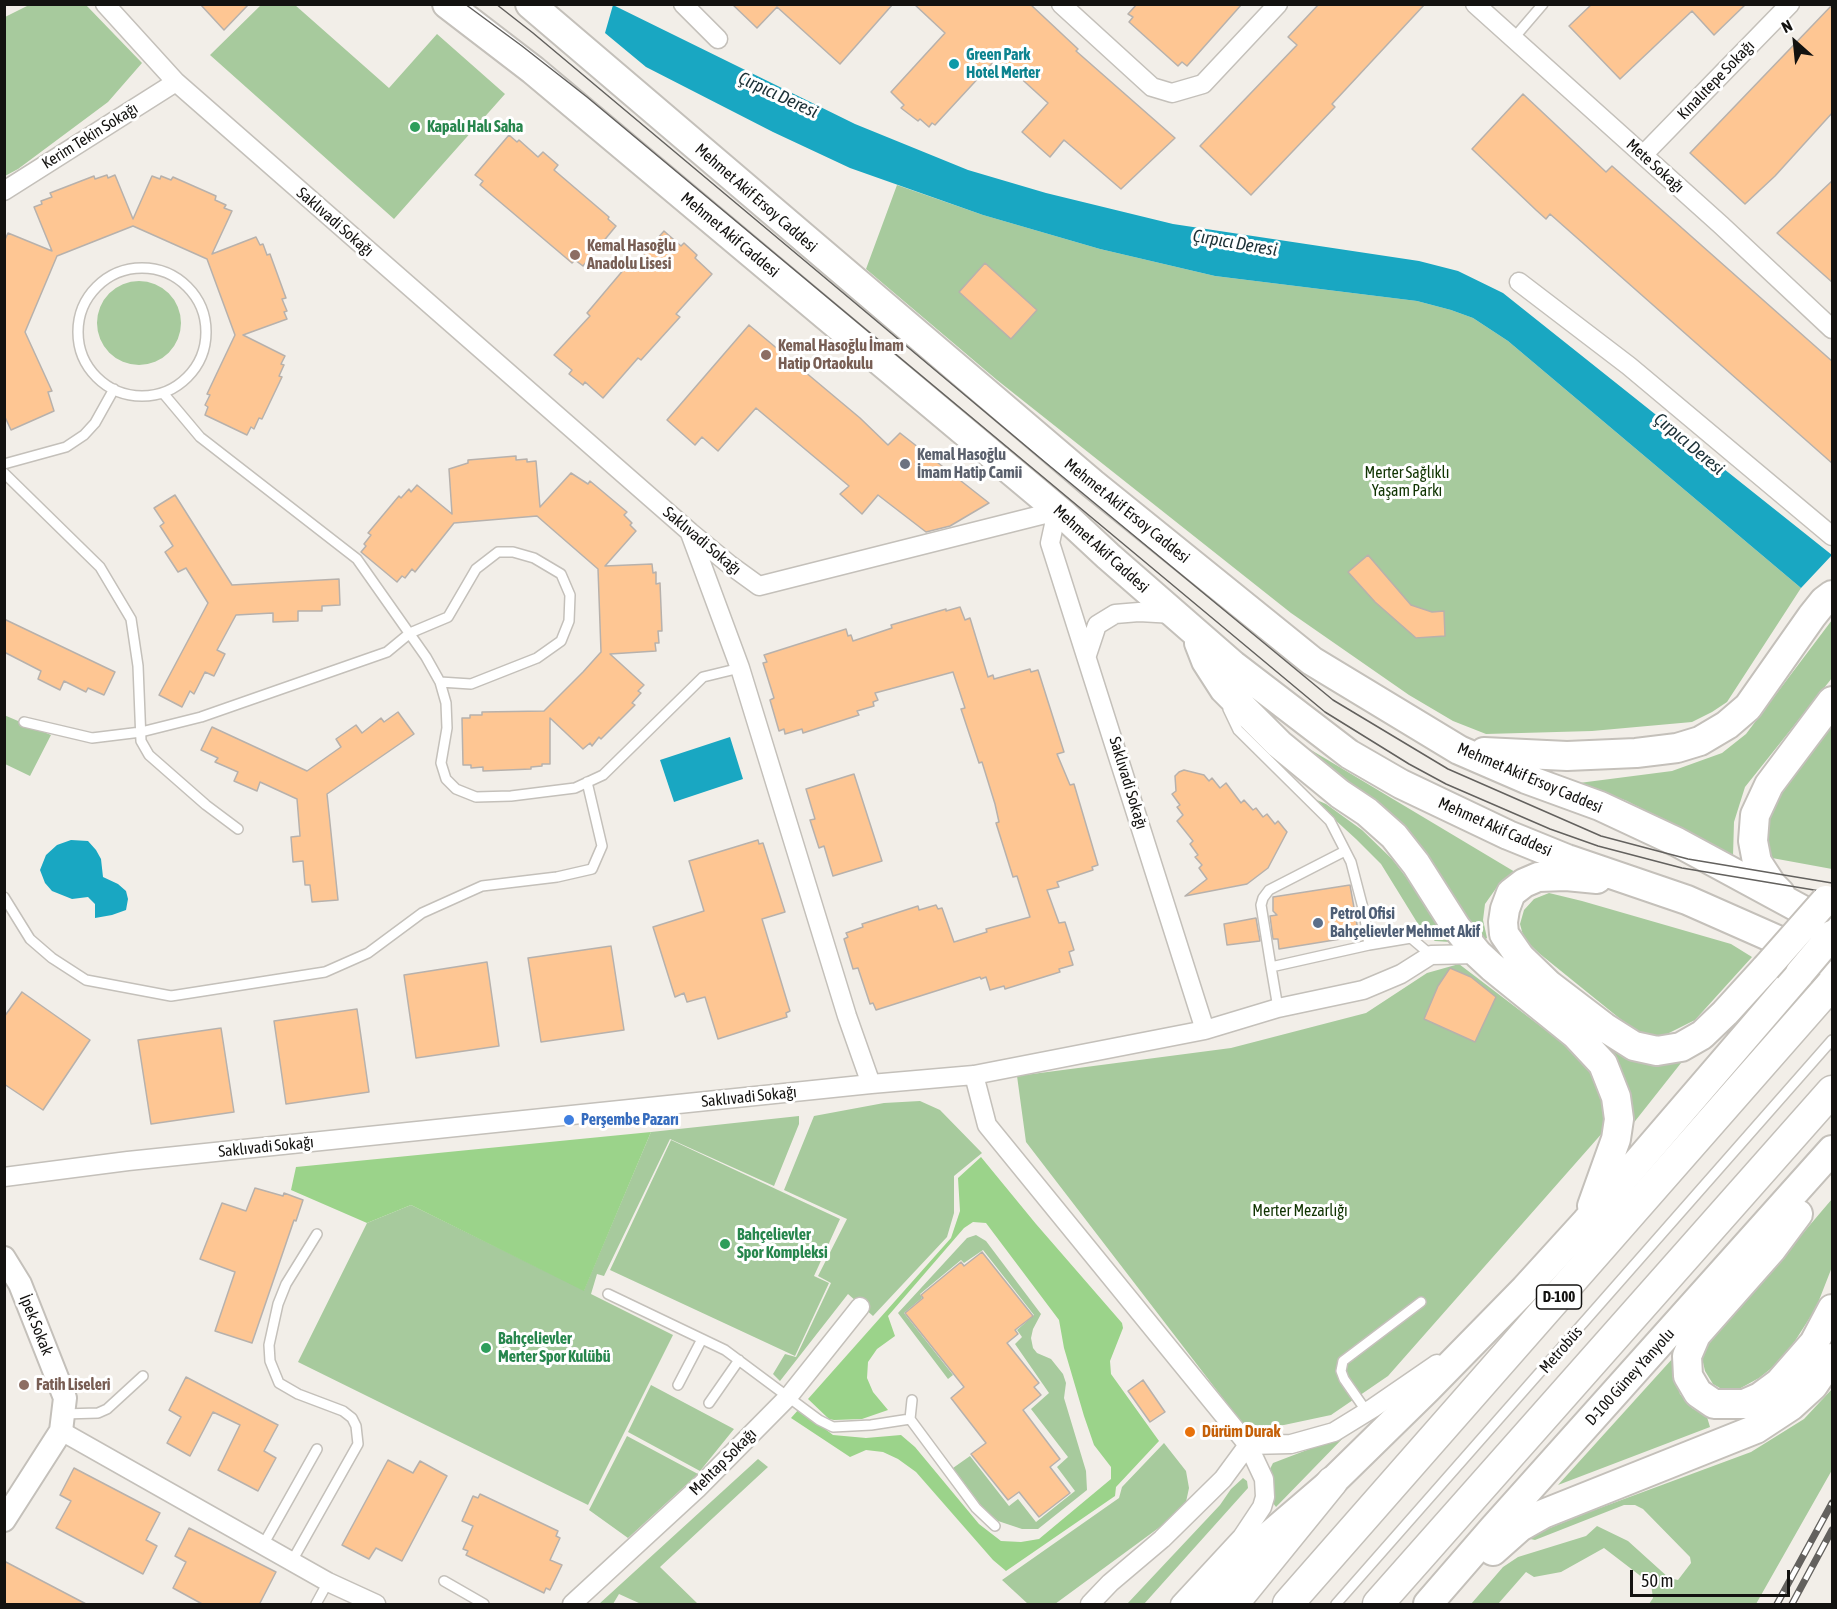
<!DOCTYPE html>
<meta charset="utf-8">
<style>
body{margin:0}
#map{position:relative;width:1837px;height:1609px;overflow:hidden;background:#f2eee8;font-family:"Asap Condensed",sans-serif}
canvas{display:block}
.frame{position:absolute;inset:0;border:6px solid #131210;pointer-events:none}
.north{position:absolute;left:1765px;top:12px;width:60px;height:60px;-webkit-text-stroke:4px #fff;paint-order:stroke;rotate:333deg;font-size:16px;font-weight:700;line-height:24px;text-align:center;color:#131210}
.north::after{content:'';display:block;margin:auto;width:21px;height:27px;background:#131210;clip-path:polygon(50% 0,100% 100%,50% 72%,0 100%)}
.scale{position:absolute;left:1630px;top:1570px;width:160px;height:27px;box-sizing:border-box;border:3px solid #131210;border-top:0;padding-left:8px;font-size:18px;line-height:21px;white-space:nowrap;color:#131210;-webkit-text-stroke:4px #fff;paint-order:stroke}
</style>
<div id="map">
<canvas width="1837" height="1609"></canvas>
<div class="frame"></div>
<div class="north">N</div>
<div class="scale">50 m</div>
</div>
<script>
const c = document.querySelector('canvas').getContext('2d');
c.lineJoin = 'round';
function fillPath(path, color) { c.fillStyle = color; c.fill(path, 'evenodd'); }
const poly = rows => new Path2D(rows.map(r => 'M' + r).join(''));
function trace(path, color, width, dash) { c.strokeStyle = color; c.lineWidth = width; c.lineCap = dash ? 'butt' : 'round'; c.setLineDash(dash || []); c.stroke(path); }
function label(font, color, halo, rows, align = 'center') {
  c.font = font + ' "Asap Condensed",sans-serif'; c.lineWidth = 6; c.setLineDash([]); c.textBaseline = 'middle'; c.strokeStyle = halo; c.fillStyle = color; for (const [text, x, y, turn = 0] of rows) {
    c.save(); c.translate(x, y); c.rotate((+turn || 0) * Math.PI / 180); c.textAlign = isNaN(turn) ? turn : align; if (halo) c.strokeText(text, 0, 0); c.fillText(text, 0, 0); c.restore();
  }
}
const green = poly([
 [29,5,86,5,142,63,108,102,18,169,5,176,5,17],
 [261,5,295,5,389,88,437,34,505,94,394,219,210,55],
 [897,185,983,215,1100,249,1215,276,1417,301,1451,310,1473,318,1508,341,1801,588,1727,702,1712,712,1692,722,1592,731,1486,734,1453,721,1409,695,1291,613,997,380,866,269],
 '97 323a42 42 0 1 1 84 0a42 42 0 1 1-84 0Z',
 [1832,620,1832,678,1745,787,1734,822,1733,856,1627,801,1579,783,1672,771,1722,753,1746,734],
 [4,715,51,735,30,776,5,764],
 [1832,724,1832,869,1772,858,1765,839,1769,817,1779,797],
 [1301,744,1515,872,1497,887,1485,904,1483,920,1487,938,1481,943,1344,783],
 [1310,797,1326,804,1362,830,1392,859,1413,886,1450,942,1435,941,1423,932,1381,864,1356,839],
 [1549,893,1582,901,1731,944,1752,957,1695,1020,1667,1034,1652,1038,1629,1026,1540,954,1524,939,1520,924,1524,910,1534,899],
 [1459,964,1577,1054,1595,1078,1604,1102,1604,1131,1388,1376,1331,1415,1284,1425,1245,1427,1026,1142,1017,1076,1231,1048,1366,1013,1427,973],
 [1606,1046,1639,1063,1681,1063,1632,1125],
 [920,1101,940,1110,982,1153,954,1176,954,1213,947,1237,873,1316,848,1294,780,1381,773,1374,785,1354,796,1357,831,1283,818,1276,847,1219,784,1190,814,1116,884,1103],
 [799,1116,799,1124,774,1186,670,1139,604,1276,597,1274,591,1294,673,1335,588,1505,298,1362,367,1223,411,1205,584,1290,651,1132],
 [671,1140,840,1219,814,1276,829,1283,795,1356,610,1270],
 [1832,1199,1832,1267,1816,1308,1795,1341,1778,1363,1759,1378,1739,1389,1725,1391,1713,1384,1705,1371,1702,1358,1707,1346],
 [976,1235,986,1241,1041,1314,1033,1329,1031,1338,1033,1348,1037,1353,1051,1359,1063,1374,1066,1383,1064,1398,1086,1471,1087,1490,1038,1529,1022,1529,998,1521,983,1508,953,1468,970,1456,1009,1506,1018,1499,1036,1522,1075,1491,1057,1467,1068,1457,1031,1409,1049,1393,1015,1344,1022,1337,1017,1330,1034,1315,983,1250,964,1263,961,1260,920,1294,922,1298,904,1313,953,1375,948,1379,898,1313,967,1238],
 [1673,1358,1674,1374,1680,1394,1692,1408,1707,1417,1710,1427,1558,1485],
 [651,1385,734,1429,700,1471,628,1432],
 [1832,1389,1832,1470,1756,1604,1649,1604,1653,1598,1651,1584,1604,1548,1561,1572,1534,1577,1526,1572,1498,1604,1471,1604,1503,1567,1518,1557,1586,1536,1597,1526,1628,1541,1669,1578,1678,1580,1691,1563,1690,1557,1643,1509,1635,1505,1624,1505,1535,1540,1530,1539,1540,1532,1589,1512,1751,1452,1804,1419],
 [1346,1435,1276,1507,1273,1503,1274,1491,1269,1471,1273,1463],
 [627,1436,698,1474,628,1538,589,1510],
 [1164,1443,1186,1471,1189,1488,1186,1502,1164,1524,1055,1604,1028,1604,1002,1580,1119,1498,1122,1487],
 [758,1459,768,1467,660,1567,698,1604,641,1604,619,1594,613,1604,599,1604],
 [1243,1478,1247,1481,1248,1488,1144,1604,1127,1604,1220,1505,1231,1489]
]);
const forest = poly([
 [651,1132,584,1291,411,1205,367,1223,291,1190,296,1167],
 [981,1157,1036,1224,1122,1323,1123,1328,1110,1361,1111,1374,1159,1441,1116,1487,1115,1496,1006,1571,993,1560,916,1472,898,1459,883,1452,866,1450,850,1457,791,1418,799,1409,833,1435,866,1438,901,1435,915,1447,979,1524,1001,1541,1021,1542,1039,1539,1111,1479,1111,1467,1094,1445,1084,1416,1064,1348,1059,1320,986,1223,973,1222,964,1228,888,1316,895,1336,877,1349,868,1362,867,1378,873,1392,888,1410,862,1419,834,1420,829,1419,808,1399,951,1238,960,1211,958,1178]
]);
const water = poly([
 [613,5,855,124,968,170,1046,193,1173,224,1419,261,1458,271,1503,293,1832,555,1801,588,1508,341,1473,318,1451,310,1417,301,1215,276,1100,249,983,215,850,168,773,132,646,67,605,33],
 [730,737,743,779,674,802,660,760],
 [71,840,88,841,96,850,101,859,103,877,118,884,126,891,128,899,126,910,112,915,95,918,95,904,88,897,72,899,52,891,45,883,40,870,46,855,57,845]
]);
const building = poly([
 [200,4,249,4,224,30,200,4],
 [732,4,893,4,840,64,777,7,757,28,732,4],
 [914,4,1030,4,1078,49,1076,51,1175,138,1121,189,1064,140,1050,157,1022,132,1048,103,1004,63,1001,66,995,60,935,125,932,123,929,127,920,119,918,121,901,108,904,105,891,92,945,33,914,4],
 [1137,4,1242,4,1187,66,1182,62,1178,66,1129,22,1133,17,1128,14,1137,4],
 [1319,4,1425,4,1332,104,1335,107,1251,195,1200,146,1297,45,1288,37,1319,4],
 [1592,4,1746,4,1714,35,1692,11,1620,79,1569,26,1592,4],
 [1833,4,1833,112,1775,176,1745,204,1690,153,1833,4],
 [1523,94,1606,172,1612,166,1833,362,1833,464,1550,214,1546,219,1536,210,1472,149,1523,94],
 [509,135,517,142,519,140,538,157,543,152,558,165,554,170,609,217,608,219,616,226,583,266,575,260,572,263,480,185,483,181,475,175,509,135],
 [107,175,108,178,115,175,133,219,152,176,160,179,161,176,171,180,173,177,216,196,215,200,226,205,224,208,232,211,212,254,256,237,260,245,263,244,267,255,270,254,286,298,282,299,287,311,284,312,287,319,243,335,285,356,281,364,284,365,279,376,282,377,262,419,259,418,254,429,251,427,247,435,205,415,208,407,205,405,210,395,207,394,235,335,207,259,133,226,57,256,25,332,52,391,48,392,54,411,11,430,4,415,4,242,8,233,52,251,34,207,42,204,41,201,52,197,50,193,94,176,95,179,107,175],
 [1833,180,1833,283,1777,233,1833,180],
 [664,231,681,246,684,243,697,255,695,258,712,274,676,314,680,317,641,360,638,358,603,398,585,382,583,385,569,374,572,370,554,355,590,316,587,313,625,268,629,271,664,231],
 [985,263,1037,310,1011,339,959,292,985,263],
 [749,325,860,418,888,445,900,433,989,503,950,526,926,532,878,495,862,514,840,494,849,486,756,408,718,451,702,437,695,445,667,420,749,325],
 [516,456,516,460,527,459,527,462,536,461,540,507,571,473,588,484,590,481,627,512,624,515,632,523,630,525,636,531,605,566,652,564,653,573,656,572,656,584,660,583,662,631,658,631,659,643,655,643,656,651,610,654,644,685,638,691,641,693,632,703,635,705,601,739,599,737,592,746,590,743,583,749,550,718,550,764,542,764,542,766,531,767,531,769,483,771,483,767,471,768,471,765,463,765,462,718,470,718,470,715,482,715,482,712,544,711,583,672,601,652,598,569,537,516,454,523,415,572,412,569,405,578,402,576,397,582,361,552,366,546,364,544,371,535,368,533,399,496,401,498,409,489,411,492,417,485,452,514,449,469,468,463,468,460,516,456],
 [175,495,232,585,339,579,340,605,322,606,322,611,298,611,298,621,273,622,273,613,236,615,217,650,225,654,214,676,205,672,194,694,190,691,182,707,159,695,208,603,186,568,178,572,165,552,173,546,160,526,164,523,154,508,175,495],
 [1368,555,1411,605,1432,612,1444,611,1445,636,1416,638,1375,602,1348,572,1368,555],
 [960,607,965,620,970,618,988,677,993,675,994,679,1030,669,1031,672,1038,670,1064,752,1057,754,1070,785,1074,784,1098,865,1092,867,1093,870,1057,882,1059,887,1047,890,1059,923,1065,922,1074,950,1069,952,1073,965,1059,969,1060,972,1005,989,1004,986,990,990,986,977,981,979,980,977,876,1010,873,1003,870,1004,858,968,853,969,844,939,848,937,846,933,863,927,862,924,918,906,919,910,936,905,938,909,942,908,954,942,987,932,986,929,1030,917,1017,876,1013,877,996,823,999,822,995,804,982,762,979,763,961,709,965,708,953,672,875,693,878,700,873,702,874,706,857,711,859,715,803,733,802,729,785,734,784,729,779,731,770,700,774,698,763,663,767,662,764,655,846,629,848,636,851,635,853,641,892,628,891,625,946,609,946,611,960,607],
 [4,619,115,672,104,695,88,688,86,692,64,681,60,690,38,679,41,671,4,652,4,619],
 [398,712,414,734,327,794,338,900,312,902,310,885,305,885,303,861,293,862,291,837,300,836,297,799,260,782,257,791,234,781,238,772,215,762,218,758,201,750,212,727,307,771,341,747,336,739,356,725,362,733,381,718,384,722,398,712],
 [1184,770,1204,775,1209,781,1212,778,1220,788,1226,783,1241,803,1244,800,1253,810,1256,808,1263,817,1267,814,1275,824,1278,821,1287,832,1268,868,1247,884,1185,896,1207,879,1199,868,1202,865,1195,857,1198,855,1190,844,1193,841,1177,821,1183,815,1177,807,1180,805,1172,794,1176,791,1175,776,1179,772,1184,770],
 [854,774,882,861,833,876,824,846,819,848,810,820,815,819,806,789,854,774],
 [758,840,759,844,763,843,785,912,762,919,790,1011,786,1013,787,1017,718,1039,705,997,687,1002,684,993,675,997,653,927,704,911,689,861,758,840],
 [1350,885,1359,936,1279,949,1278,939,1273,939,1270,916,1277,915,1273,911,1273,897,1350,885],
 [1256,918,1260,941,1227,945,1224,924,1256,918],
 [611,946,624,1030,541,1042,528,958,611,946],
 [487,962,499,1046,416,1058,404,975,487,962],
 [1450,968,1471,977,1496,997,1475,1042,1424,1019,1438,986,1450,968],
 [22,992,90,1040,43,1110,4,1084,4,1017,22,992],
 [357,1009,369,1092,286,1104,274,1021,357,1009],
 [221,1028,234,1112,151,1124,138,1040,221,1028],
 [255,1188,283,1196,284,1193,303,1200,296,1221,294,1220,252,1343,215,1331,235,1272,200,1259,222,1203,246,1211,255,1188],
 [982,1252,1033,1316,1015,1330,1018,1334,1007,1343,1039,1383,1034,1387,1041,1395,1023,1410,1060,1459,1050,1467,1070,1493,1039,1517,1019,1492,1008,1500,971,1454,986,1443,951,1398,964,1387,905,1313,923,1298,921,1295,961,1262,964,1266,982,1252],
 [186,1377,278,1425,264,1451,276,1458,258,1491,218,1470,240,1425,213,1412,190,1456,167,1443,181,1417,169,1410,186,1377],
 [1143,1380,1165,1412,1150,1422,1128,1391,1143,1380],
 [388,1460,413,1473,420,1461,447,1476,402,1561,376,1548,369,1559,342,1545,388,1460],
 [74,1468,160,1513,146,1540,157,1546,143,1574,56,1528,71,1501,60,1495,74,1468],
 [480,1494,558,1531,556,1536,560,1538,550,1560,562,1565,550,1590,546,1588,544,1593,466,1555,468,1551,463,1549,473,1526,462,1521,473,1496,478,1498,480,1494],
 [189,1528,276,1572,259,1605,204,1605,173,1588,186,1562,175,1556,189,1528],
 [4,1561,88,1605,4,1605,4,1561]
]);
const service = poly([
 [1513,39,1543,4],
 '78 332a64 64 0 1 1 128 0a64 64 0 1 1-128 0Z',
 [163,393,200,437,357,559,426,657,440,682,446,703,447,728,441,763,446,779,456,789,476,797,511,796,575,788,603,775,703,677,740,668],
 [4,464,66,447,84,435,95,423,114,389],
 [4,473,100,567,131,619,138,666,141,741,149,755,206,805,238,829],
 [1228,709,1238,730,1330,821,1351,862,1364,912,1369,945,1271,967,1278,1008],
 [24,722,92,738,141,732,201,717,387,652,410,633,448,617,476,569,498,552,513,552,534,558,561,574,570,595,569,621,561,641,537,658,471,684,440,682],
 [4,897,30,939,52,958,86,980,171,996,325,972,368,953,422,913,482,886,557,877,592,869,602,846,587,782],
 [1369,945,1411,938,1431,955],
 [1271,967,1261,905,1263,898,1269,890,1345,851],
 [608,1294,725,1350,819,1420,833,1427,871,1425,910,1419],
 [678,1385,702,1339],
 [912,1400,910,1419,976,1508,995,1526],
 [709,1403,739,1360],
 [1367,1412,1344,1379,1341,1371,1343,1361,1421,1302],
 [63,1414,98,1413,107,1409,143,1376],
 [263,1545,317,1449],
 [292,1561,358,1444,356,1426,352,1418,343,1411,298,1394,279,1383,270,1361,269,1345,278,1304,286,1284,317,1234],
 [444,1581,484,1604],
 [316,1604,328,1582],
 [1336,1604,1832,1040]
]);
const minor = poly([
 [683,4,718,39],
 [1061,4,1152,87,1172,93,1203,84,1278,4],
 [1475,4,1721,225,1832,329],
 [1643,155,1790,4],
 [4,191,176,82],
 [1519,282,1629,366,1832,536],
 [690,533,740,668,847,1016,871,1084],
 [1087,655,1097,625,1115,614,1139,612,1174,614],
 [1205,1030,1278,1008,1363,990,1401,974,1431,955,1478,954],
 [974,1075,987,1125,1248,1445,1264,1479,1265,1497,1262,1507,1242,1537,1180,1604],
 [4,1177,128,1161,871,1084,974,1075,1205,1030,1050,543,1057,511,759,586,730,565,690,532,176,82,105,4],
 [61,1431,328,1582,376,1604],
 [1248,1445,1291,1444,1334,1432,1373,1408,1437,1364],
 [572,1604,697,1489,789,1396,860,1307],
 [1090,1604,1110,1583,1162,1539,1223,1479,1248,1445]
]);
const tertiary = poly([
 [4,1258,20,1284,65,1398,61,1431,4,1520]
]);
const primary = poly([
 [447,4,533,70,1064,515,1108,556,1233,665,1349,754,1401,784,1508,835,1567,859,1687,900,1832,964],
 [530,4,1093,484,1312,661,1459,750,1526,779,1600,806,1677,842,1832,926],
 [1199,643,1206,661,1224,689,1279,744,1340,794,1367,812,1394,836,1416,864,1456,927,1478,954,1492,967,1575,1034,1603,1064,1616,1097,1619,1119,1616,1139,1592,1206],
 [1484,752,1567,756,1636,753,1677,748,1700,741,1727,725,1748,707,1812,616,1824,601,1832,595],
 [1597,879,1566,876,1538,877,1524,883,1511,893,1505,909,1503,922,1504,934,1520,957,1549,985,1604,1027,1634,1046,1657,1051,1681,1047,1702,1035,1725,1013,1766,968],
 [1780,893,1772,885,1757,862,1753,841,1755,815,1769,785,1832,701],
 [1798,1214,1772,1249,1696,1335,1687,1356,1688,1376,1698,1393,1714,1404,1744,1404,1760,1397,1779,1383,1814,1343,1832,1309],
 [1493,1551,1520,1527,1543,1514,1756,1429,1791,1406,1813,1386,1832,1358],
 [1205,1604,1269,1536,1332,1482,1427,1389,1525,1289,1586,1222,1800,973],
 [1428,1604,1493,1529,1832,1150]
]);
const trunk = poly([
 [1233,1604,1332,1482],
 [1288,1604,1832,984],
 [1378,1604,1832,1091]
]);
const tram = poly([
 [465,4,522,46,587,97,1325,712,1409,764,1446,784,1550,829,1598,846,1682,868,1832,893],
 [496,4,533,33,1046,463,1333,700,1448,769,1601,836,1688,859,1832,883]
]);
const rail = poly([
 [1777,1604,1832,1503],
 [1792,1604,1832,1530]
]);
const primaryBridge = poly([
 [1766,968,1826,900],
 [1800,973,1832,935]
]);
const markers = [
 [954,64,6,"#0f9aa8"],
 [415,127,6,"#2e9e5b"],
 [575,255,6,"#8d6e63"],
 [766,355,6,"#8d6e63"],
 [905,464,6,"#6b7280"],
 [1318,923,6,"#5c6f8a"],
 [569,1120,6,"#3f7fe0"],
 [725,1244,6,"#2e9e5b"],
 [486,1348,6,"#2e9e5b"],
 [24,1385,6,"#8d6e63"],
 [1190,1432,6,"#e8710a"]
];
const shields = [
 [1559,1297,45]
];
const shieldNames = [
 ["D-100",1559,1297]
];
const cultureNames = [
 ["Green Park",966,55],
 ["Hotel Merter",966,73]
];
const streetNames = [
 ["Kınalıtepe Sokağı",1716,80,-46],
 ["Kerim Tekin Sokağı",90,136,-32],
 ["Mete Sokağı",1655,166,42],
 ["Mehmet Akif Ersoy Caddesi",756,198,41],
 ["Saklıvadi Sokağı",335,222,41],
 ["Mehmet Akif Caddesi",730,235,40],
 ["Mehmet Akif Ersoy Caddesi",1127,511,39],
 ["Saklıvadi Sokağı",702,541,40],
 ["Mehmet Akif Caddesi",1101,549,42],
 ["Mehmet Akif Ersoy Caddesi",1530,778,23],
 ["Saklıvadi Sokağı",1128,783,73],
 ["Mehmet Akif Caddesi",1495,827,24],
 ["Saklıvadi Sokağı",749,1097,-6],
 ["Saklıvadi Sokağı",266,1147,-6],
 ["İpek Sokak",36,1325,68],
 ["Metrobüs",1561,1350,-49],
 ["D-100 Güney Yanyolu",1630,1377,-48],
 ["Mehtap Sokağı",723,1462,-45]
];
const leisureNames = [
 ["Kapalı Halı Saha",427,127],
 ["Bahçelievler",737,1235],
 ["Spor Kompleksi",737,1253],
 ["Bahçelievler",498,1339],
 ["Merter Spor Kulübü",498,1357]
];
const educationNames = [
 ["Kemal Hasoğlu",587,246],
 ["Anadolu Lisesi",587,264],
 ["Kemal Hasoğlu İmam",778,346],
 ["Hatip Ortaokulu",778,364],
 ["Fatih Liseleri",36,1385]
];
const worshipNames = [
 ["Kemal Hasoğlu",917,455],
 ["İmam Hatip Camii",917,473]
];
const parkNames = [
 ["Merter Sağlıklı",1407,473],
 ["Yaşam Parkı",1407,491],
 ["Merter Mezarlığı",1300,1211]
];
const serviceNames = [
 ["Petrol Ofisi",1330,914],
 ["Bahçelievler Mehmet Akif",1330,932]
];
const shopNames = [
 ["Perşembe Pazarı",581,1120]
];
const foodNames = [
 ["Dürüm Durak",1202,1432]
];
const waterNames = [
 ["Çırpıcı Deresi",778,95,25],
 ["Çırpıcı Deresi",1235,243,10],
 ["Çırpıcı Deresi",1689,444,40]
];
fillPath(green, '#a7ca9d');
fillPath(forest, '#9bd38a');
fillPath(water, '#19a7c2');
fillPath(building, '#fec693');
trace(building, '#b7b1ac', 1.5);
trace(service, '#c4c0ba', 12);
trace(minor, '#c4c0ba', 21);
trace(tertiary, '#c4c0ba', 26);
trace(primary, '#c4c0ba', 32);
trace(trunk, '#c4c0ba', 33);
trace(service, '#fff', 9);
trace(minor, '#fff', 18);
trace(tertiary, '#fff', 22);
trace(primary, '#fff', 28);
trace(trunk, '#fff', 30);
trace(tram, '#63615e', 1.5);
trace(rail, '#63615e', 7);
trace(rail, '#fff', 4.5, [14]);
trace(primaryBridge, '#c4c0ba', 32, []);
trace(primaryBridge, '#fff', 28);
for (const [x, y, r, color] of markers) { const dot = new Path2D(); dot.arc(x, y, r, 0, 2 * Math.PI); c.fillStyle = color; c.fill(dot); trace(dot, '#fff', 2); }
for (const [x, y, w] of shields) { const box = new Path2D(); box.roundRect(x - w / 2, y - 12, w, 24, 4.5); c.fillStyle = '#fff'; c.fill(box); trace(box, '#131210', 1.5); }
label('bold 15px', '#131210', null, shieldNames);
label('bold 16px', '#0d838f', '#fff', cultureNames, 'left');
label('16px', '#131210', '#fff', streetNames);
label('bold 16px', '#27864d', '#fff', leisureNames, 'left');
label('bold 16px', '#785e54', '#fff', educationNames, 'left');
label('bold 16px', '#5b616d', '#fff', worshipNames, 'left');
label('16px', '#103402', '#fff', parkNames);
label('bold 16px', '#4e5e75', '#fff', serviceNames, 'left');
label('bold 16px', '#366cbe', '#fff', shopNames, 'left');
label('bold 16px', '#c56008', '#fff', foodNames, 'left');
label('italic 18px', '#1c3137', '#fff', waterNames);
</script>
